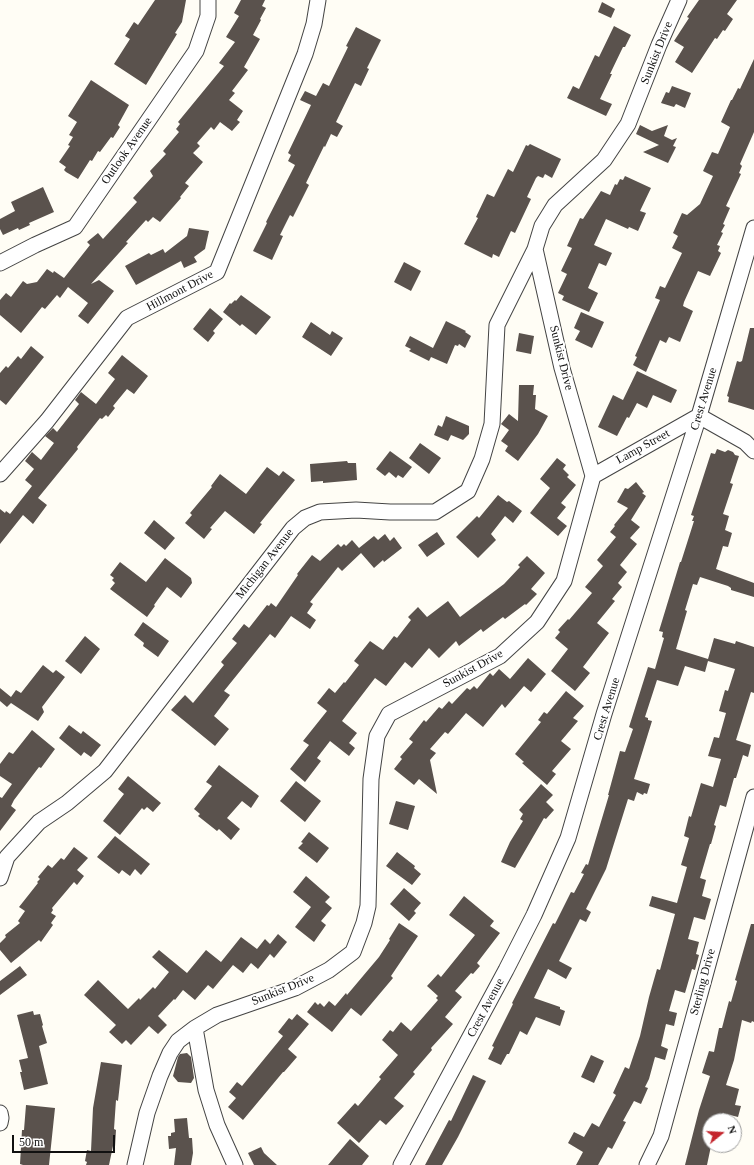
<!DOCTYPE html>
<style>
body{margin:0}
#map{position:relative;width:754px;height:1165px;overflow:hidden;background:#fffdf5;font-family:"Times New Roman",serif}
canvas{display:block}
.north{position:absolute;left:702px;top:1113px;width:40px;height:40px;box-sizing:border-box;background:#fff;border:1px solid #a0a0a0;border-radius:50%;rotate:72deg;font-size:11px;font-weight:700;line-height:16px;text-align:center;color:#111}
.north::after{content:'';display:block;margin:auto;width:14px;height:18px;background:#c4262e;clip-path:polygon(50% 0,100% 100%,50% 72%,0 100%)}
.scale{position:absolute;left:12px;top:1135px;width:103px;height:18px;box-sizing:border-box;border:2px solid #111;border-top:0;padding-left:5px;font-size:12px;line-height:14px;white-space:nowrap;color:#111;-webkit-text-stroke:3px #fff;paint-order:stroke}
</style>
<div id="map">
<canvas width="754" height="1165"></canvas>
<div class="north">N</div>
<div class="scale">50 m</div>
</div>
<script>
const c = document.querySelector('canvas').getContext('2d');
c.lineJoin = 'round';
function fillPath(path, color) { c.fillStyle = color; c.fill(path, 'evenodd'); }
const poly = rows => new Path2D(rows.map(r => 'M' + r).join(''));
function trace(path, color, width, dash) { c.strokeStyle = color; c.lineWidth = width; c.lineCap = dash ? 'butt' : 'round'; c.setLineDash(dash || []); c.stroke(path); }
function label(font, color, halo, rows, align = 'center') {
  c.font = font + ' "Times New Roman",serif'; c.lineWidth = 4; c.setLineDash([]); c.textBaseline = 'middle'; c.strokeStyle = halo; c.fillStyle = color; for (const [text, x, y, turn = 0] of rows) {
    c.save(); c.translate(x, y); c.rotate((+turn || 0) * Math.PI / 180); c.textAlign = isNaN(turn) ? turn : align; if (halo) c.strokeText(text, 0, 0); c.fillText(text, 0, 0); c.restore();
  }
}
const building = poly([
 [155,0,186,0,182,22,175,33,177,34,146,85,114,64,130,39,125,36,134,22,138,25],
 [241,0,265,0,262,6,266,8,260,19,261,20,253,35,260,39,244,67,248,70,232,91,235,93,229,100,243,111,237,120,240,122,232,131,220,122,214,130,211,127,197,143,200,146,193,153,203,162,185,183,189,186,180,197,181,198,160,222,153,217,148,222,146,220,126,242,128,243,91,284,99,280,114,291,88,324,78,316,88,303,68,287,60,298,57,295,45,309,42,307,21,333,0,315,0,300,6,293,11,297,23,281,27,284,37,282,47,269,53,273,54,271,64,278,90,245,87,242,98,233,103,239,137,202,133,198,153,176,150,171,166,154,163,151,179,132,176,129,180,124,178,122,224,66,219,63,235,42,226,37,239,16,234,13],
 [699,0,737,0,727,14,733,19,725,31,723,30,717,39,715,38,692,73,675,62,684,47,674,41,689,18,687,17],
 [602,2,615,9,611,18,598,12],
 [614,26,631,35,625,47,623,47,610,74,612,74,600,99,612,104,606,116,567,98,573,86,579,89,595,55,599,57],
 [356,27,381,40,367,68,369,69,361,86,355,83,336,122,343,126,337,137,331,134,325,147,324,146,306,183,309,185,293,217,290,215,280,235,283,236,272,260,253,251,267,223,266,222,295,165,288,161,291,155,288,153,311,105,300,100,305,91,316,96,323,83,329,86,348,47,346,46],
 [754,59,754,132,740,164,742,166,739,173,741,174,726,206,730,208,723,224,725,225,721,232,723,233,717,245,720,246,718,251,721,253,710,276,698,271,684,302,683,306,693,311,680,342,669,337,666,343,660,340,646,372,633,365,637,357,635,356,660,300,655,298,660,286,665,288,682,253,672,248,678,236,673,233,682,213,687,215,700,204,713,176,703,171,712,152,718,154,730,127,721,122,731,100,732,100,738,88,740,89],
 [91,80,129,105,118,125,120,127,113,138,111,137,100,152,98,151,92,161,90,160,78,179,66,172,64,170,66,167,59,162,70,146,68,145,73,137,69,135,77,122,68,116],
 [672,86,691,93,685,108,676,104,674,107,661,103,666,92,669,93],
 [640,125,652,131,668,125,664,136,672,140,677,138,673,146,676,147,668,163,643,152,659,145,636,134],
 [530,144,561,159,552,178,545,174,543,178,538,176,536,178,527,197,531,199,515,233,511,231,499,257,493,254,492,258,464,244,478,218,476,217,487,194,494,197,508,169,513,172,526,145,528,146],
 [625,176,651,188,640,211,646,213,638,231,629,227,628,229,606,219,594,245,612,253,606,266,599,263,588,288,598,293,589,312,562,300,564,296,558,293,567,274,561,271,572,248,567,246,580,218,583,219,601,191,610,195,615,184,617,185,620,179,623,180],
 [43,187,54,212,29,223,30,225,19,230,18,228,3,235,0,229,0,219,15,211,11,202],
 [189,228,209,231,205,249,194,257,197,262,184,268,181,261,136,285,125,266,149,253,151,255,163,249,165,253,187,236],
 [404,262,421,271,411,291,394,282],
 [241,295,271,317,256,335,242,324,240,326,223,312,230,303,231,304,235,300,236,301],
 [210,308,223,319,213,331,215,333,208,342,193,329],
 [581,312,604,322,592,348,575,340,580,331,574,328],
 [446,321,466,331,465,332,471,336,465,348,459,344,458,346,455,345,447,364,431,357,429,361,409,351,411,349,405,346,410,336,433,348],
 [311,322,330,335,332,331,343,338,331,356,302,337],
 [750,328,754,328,754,410,728,402,729,397,727,396,737,361,740,362,742,361],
 [519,333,534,336,531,354,516,351],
 [31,346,44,357,6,405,0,400,0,373,6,366,8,368,18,356,21,359],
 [122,355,148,376,134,394,127,389,113,406,115,408,108,417,106,415,102,419,100,418,77,447,78,449,38,498,47,505,33,524,23,515,0,544,0,509,5,513,6,511,10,514,32,486,25,480,34,469,25,461,32,452,41,460,54,443,45,436,53,428,57,432,79,404,75,400,81,392,96,404,115,379,108,373],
 [637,371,677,390,671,403,653,395,647,408,637,403,629,418,627,417,617,436,598,427,613,395,623,400],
 [519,385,534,385,533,395,536,395,535,409,548,416,538,434,518,461,505,451,508,446,501,441,509,430,501,424,509,414,518,421],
 [446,416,469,426,469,434,463,440,451,435,448,441,434,435,438,425,442,427],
 [420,443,441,458,429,474,409,458],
 [717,449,725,452,728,450,733,452,735,455,739,456,730,483,733,484,723,514,729,516,725,530,732,533,728,547,723,546,716,569,754,583,754,597,731,590,731,588,728,586,700,577,697,585,693,584,685,610,687,611,676,649,708,659,714,638,735,644,736,641,754,647,754,693,751,692,736,740,751,745,748,757,743,755,736,778,734,778,726,807,720,805,714,825,716,826,711,844,710,844,700,878,706,880,702,896,711,899,705,920,694,917,688,939,699,942,696,954,699,955,695,970,692,969,685,993,675,990,669,1011,677,1013,674,1026,666,1024,661,1046,668,1049,665,1060,655,1057,649,1079,645,1087,648,1088,641,1104,634,1101,623,1121,626,1122,612,1149,608,1147,598,1165,576,1165,583,1152,568,1143,574,1132,584,1137,592,1123,599,1127,616,1095,613,1093,625,1067,629,1069,640,1036,649,997,657,969,660,970,675,914,649,906,652,896,677,903,687,867,681,865,689,838,684,836,689,816,691,817,701,783,713,787,721,759,708,756,714,737,719,738,726,713,719,711,725,690,728,691,735,669,708,661,705,672,685,666,678,686,657,680,645,717,648,718,648,720,652,721,634,779,650,784,647,794,644,793,643,795,637,792,634,801,628,799,606,869,586,909,591,912,586,922,580,919,559,961,572,968,566,979,548,969,534,998,560,1007,560,1009,565,1011,560,1026,536,1017,527,1035,520,1031,509,1054,507,1054,501,1065,488,1059,494,1047,492,1046,513,1004,512,1003,553,923,555,924,571,892,574,893,584,874,581,873,586,864,588,865,609,795,608,795,620,751,625,752,633,729,629,727,648,667,655,669,664,638,662,637,663,632,659,631,680,562,681,562,694,521,692,521,694,516,691,515,711,453,715,454],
 [390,451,412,467,403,478,398,475,396,478,389,472,385,476,376,469],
 [557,458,566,465,563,469,569,475,567,477,576,485,561,503,566,507,557,518,567,526,558,536,530,513,550,488,540,479],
 [347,461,348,463,356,463,357,480,323,483,323,481,311,482,310,464],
 [267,467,279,476,283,471,295,480,260,523,262,524,254,534,225,511,210,528,212,529,204,539,185,523,192,515,190,513,212,487,211,486,220,474,246,494],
 [636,482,644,492,642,493,646,496,631,520,640,527,630,538,637,544,620,565,627,572,618,583,622,587,612,599,615,601,597,623,609,633,583,667,590,673,575,691,551,671,568,649,555,638,560,632,558,630,568,619,569,620,592,593,585,587,603,566,597,560,616,537,610,532,615,526,614,525,628,508,617,502,625,488,628,489],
 [498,495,507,502,509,501,522,511,513,523,505,516,491,534,496,540,478,558,456,537,477,516,479,518],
 [154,520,175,538,165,550,144,533],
 [437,532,445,544,427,557,418,545],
 [385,534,390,541,394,537,402,548,384,562,383,560,374,568,361,553,342,571,338,567,310,602,313,604,307,613,316,620,310,629,291,616,275,638,270,634,224,691,230,695,214,716,229,729,215,746,171,710,185,695,193,703,224,665,221,662,237,643,232,639,244,624,249,628,267,605,269,606,271,603,276,607,298,575,297,574,312,555,320,561,338,544,341,547,344,544,346,546,352,540,359,548,374,536,378,540],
 [527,556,545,573,531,589,537,594,526,605,525,604,505,619,503,617,483,632,481,629,459,646,456,641,439,658,429,648,412,668,405,662,386,686,375,678,342,721,357,733,349,743,355,748,349,756,330,741,317,758,321,761,305,782,290,769,309,745,303,741,327,711,317,703,329,688,335,693,344,682,345,683,359,665,354,661,370,641,383,650,394,636,397,638,411,620,408,617,418,607,427,617,448,601,460,617,504,584,520,567,518,565],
 [165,558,191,578,192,583,181,598,167,587,154,605,155,606,147,617,110,589,115,583,112,580,114,578,110,575,120,562,146,582],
 [143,622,169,641,158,657,143,646,144,643,134,635],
 [85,636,100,649,81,674,65,661],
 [528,658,546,674,531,692,524,686,505,708,502,704,483,727,466,713,448,734,445,732,430,749,436,753,430,760,437,794,419,779,414,785,394,769,402,759,400,757,413,742,409,739,424,720,426,722,439,707,442,709,449,701,452,704,467,688,470,690,474,686,477,689,490,673,493,676,499,669,510,679],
 [43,665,53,673,56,670,65,677,42,707,44,712,38,721,11,703,7,707,0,701,0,688,11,697,16,690,21,693],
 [566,691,584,706,573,718,578,721,561,741,571,749,552,771,556,774,547,785,522,763,524,762,515,754,541,722,538,720,544,712,547,714],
 [69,725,81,734,83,731,101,745,91,757,84,752,81,756,59,738],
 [32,730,55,749,41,768,39,767,14,800,11,806,16,810,0,831,0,797,2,798,12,784,0,776,0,764,9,752,13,754],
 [219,765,259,796,251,808,242,801,227,818,240,829,231,840,219,829,217,831,198,816,200,814,194,809,212,786,206,782],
 [128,776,161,803,153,812,147,807,144,810,142,808,120,835,103,821,124,794,118,789],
 [296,781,321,801,305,822,280,801],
 [541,784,553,795,546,802,554,810,546,819,544,818,515,868,501,862,510,842,523,821,520,819,523,814,519,810],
 [396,801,415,806,408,830,389,824],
 [309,832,329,848,317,863,298,848,303,843,301,842],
 [115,836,150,864,141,875,135,869,130,876,122,870,119,874,97,857],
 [74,847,88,858,77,870,84,876,77,885,74,882,52,908,53,910,51,913,56,916,51,923,53,925,41,942,39,940,11,963,0,950,0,943,6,937,5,935,20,923,18,921,25,911,19,907,38,883,37,882,40,879,38,877,48,865,52,868,61,858,64,860],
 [397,852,415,866,414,868,421,874,412,885,386,866],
 [306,876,330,897,325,902,332,908,321,921,326,925,314,942,295,927,311,907,293,892],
 [404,888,421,903,414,911,416,913,409,921,390,904],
 [464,896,494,921,490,926,500,933,477,963,480,966,473,974,471,973,455,991,462,997,445,1017,453,1024,431,1048,432,1050,413,1072,415,1074,394,1098,404,1106,386,1125,380,1120,359,1143,337,1123,355,1103,358,1106,381,1079,379,1077,398,1055,382,1040,390,1030,393,1032,401,1022,411,1031,438,1000,436,998,438,996,427,986,438,974,441,977,475,935,449,915],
 [399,923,418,936,391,976,393,978,361,1016,351,1008,332,1032,307,1012,315,1002,318,1005,320,1003,324,1007,329,1001,335,1006,346,993,347,995,379,957,390,940,389,939],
 [751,924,754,924,754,1022,752,1021,751,1023,742,1020,734,1060,726,1085,739,1089,735,1105,741,1106,738,1117,722,1113,720,1121,710,1121,710,1146,711,1146,707,1165,685,1165,699,1110,710,1076,702,1073,709,1051,714,1052,719,1028,722,1028,729,1001,731,1002,737,981,735,980],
 [278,934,287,942,274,958,270,954,258,969,251,963,243,973,233,965,213,989,208,985,195,1000,183,990,175,1000,174,999,158,1016,167,1025,158,1034,149,1026,131,1045,126,1040,122,1044,109,1032,116,1025,84,995,98,980,128,1009,139,998,140,1000,153,987,155,989,169,972,152,957,159,950,187,973,206,950,221,962,241,937,257,949,265,939,270,944],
 [20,966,27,975,0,995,0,981],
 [33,1011,34,1015,40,1014,43,1025,42,1026,47,1043,39,1046,48,1084,24,1090,20,1072,22,1072,19,1060,28,1058,17,1015],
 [297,1014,309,1024,288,1049,297,1057,284,1072,283,1072,243,1120,228,1107,236,1098,229,1092,237,1082,242,1086,283,1036,278,1032,289,1018,292,1020],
 [187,1053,191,1057,194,1078,191,1083,178,1082,173,1076,178,1057,180,1054],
 [591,1055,604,1061,594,1083,581,1077],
 [101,1062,122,1065,118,1101,116,1100,114,1129,116,1130,115,1147,113,1146,109,1165,86,1165,87,1162,85,1161,87,1150,91,1151,93,1108],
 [473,1075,486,1081,458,1137,442,1165,425,1165,449,1120,451,1121],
 [26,1105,55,1108,49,1165,23,1165,20,1164,22,1130,24,1130],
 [187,1118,189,1138,192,1138,193,1153,191,1165,174,1165,176,1148,169,1149,168,1136,171,1136,171,1133,175,1132,174,1119],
 [350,1139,369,1156,362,1165,328,1165],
 [261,1147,264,1153,277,1165,254,1165,248,1153]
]);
const minor = poly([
 [0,263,35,245,75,227,196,51,208,16,208,0],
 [0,474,47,421,127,318,217,272,305,54,314,24,318,0],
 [593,476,699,416,745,442,754,451],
 [0,878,7,857,39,822,67,803,105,771,293,528,305,518,320,512,356,510,390,512,435,512,468,491,482,459,492,424,497,325,535,249],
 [195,1028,206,1090,217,1125,235,1165],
 [0,1113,1,1118,0,1123],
 [135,1165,147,1113,160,1076,170,1053,178,1041,195,1028,217,1015,295,988,329,970,353,952,364,923,368,906,371,779,377,736,389,714,500,656,537,622,564,581,593,476,562,368,535,249,542,226,555,205,604,160,628,124,659,45,679,0],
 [401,1165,506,970,534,915,568,838,604,714,699,416,754,228],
 [647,1165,661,1136,754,797]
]);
const streetNames = [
 ["Sunkist Drive",657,53,-68],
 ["Outlook Avenue",127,151,-55],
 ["Hillmont Drive",180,291,-28],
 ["Sunkist Drive",561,358,76],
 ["Crest Avenue",704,399,-73],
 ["Lamp Street",643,447,-29],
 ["Michigan Avenue",265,564,-52],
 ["Sunkist Drive",473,669,-29],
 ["Crest Avenue",607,709,-73],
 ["Sterling Drive",703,982,-75],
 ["Sunkist Drive",283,990,-22],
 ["Crest Avenue",486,1008,-62]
];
fillPath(building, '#5a524d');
trace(minor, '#444', 17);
trace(minor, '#fff', 15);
label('12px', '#111', '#fff', streetNames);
</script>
